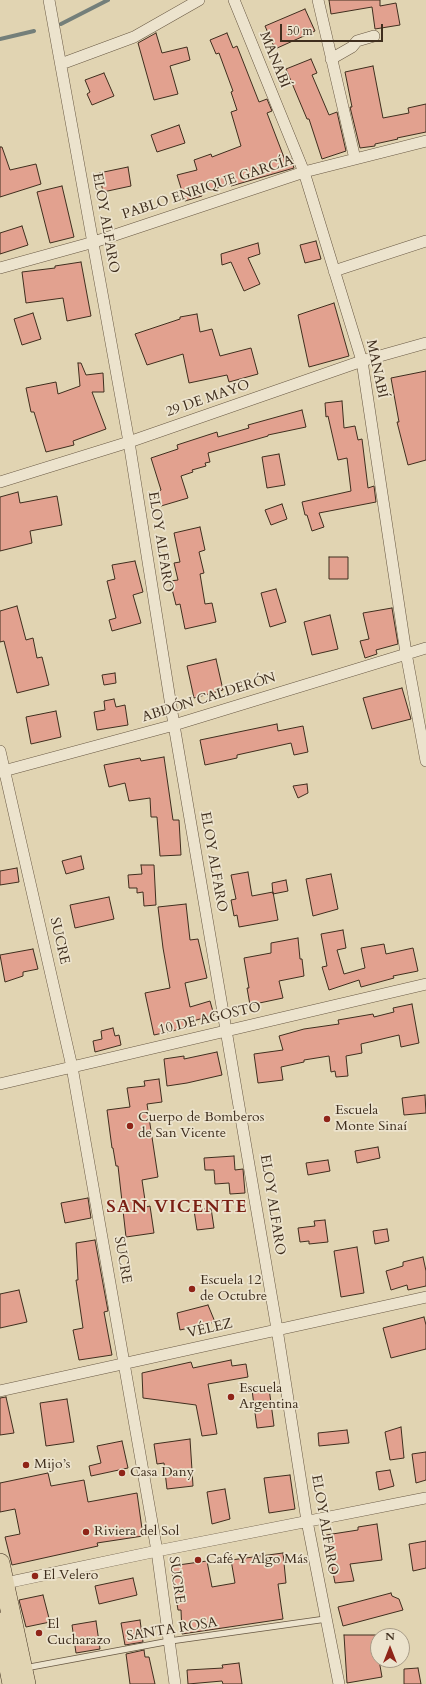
<!DOCTYPE html>
<meta charset="utf-8">
<style>
body{margin:0}
#map{position:relative;width:426px;height:1684px;overflow:hidden;background:#e1d4b2;font-family:Cardo,serif}
canvas{display:block}
.north{position:absolute;left:370px;top:1628px;width:40px;height:40px;box-sizing:border-box;background:#ece3cd;border:1px solid #a79b87;border-radius:50%;rotate:0deg;font-size:11px;font-weight:700;line-height:16px;text-align:center;color:#3f2e1e}
.north::after{content:'';display:block;margin:auto;width:14px;height:18px;background:#8f2418;clip-path:polygon(50% 0,100% 100%,50% 72%,0 100%)}
.scale{position:absolute;left:280px;top:24px;width:103px;height:18px;box-sizing:border-box;border:2px solid #3f2e1e;border-top:0;padding-left:5px;font-size:12px;line-height:14px;white-space:nowrap;color:#3f2e1e;-webkit-text-stroke:3px #ece3cd;paint-order:stroke}
</style>
<div id="map">
<canvas width="426" height="1684"></canvas>
<div class="north">N</div>
<div class="scale">50 m</div>
</div>
<script>
const c = document.querySelector('canvas').getContext('2d');
c.lineJoin = 'round';
const poly = rows => new Path2D(rows.map(r => 'M' + r).join(''));
function trace(path, color, width, dash) { c.strokeStyle = color; c.lineWidth = width; c.lineCap = dash ? 'butt' : 'round'; c.setLineDash(dash || []); c.stroke(path); }
function fillPath(path, color) { c.fillStyle = color; c.fill(path, 'evenodd'); }
function label(font, color, halo, rows, align = 'center') {
  c.font = font + ' Cardo,serif'; c.lineWidth = 3.5; c.setLineDash([]); c.textBaseline = 'middle'; c.strokeStyle = halo; c.fillStyle = color; for (const [text, x, y, turn = 0] of rows) {
    c.save(); c.translate(x, y); c.rotate((+turn || 0) * Math.PI / 180); c.textAlign = isNaN(turn) ? turn : align; if (halo) c.strokeText(text, 0, 0); c.fillText(text, 0, 0); c.restore();
  }
}
const stream = poly([
 [61,24,108,0],
 [0,39,34,31]
]);
const building = poly([
 [329,0,380,0,380,6,396,3,400,25,375,29,372,7,331,14,329,0],
 [305,9,315,31,275,49,265,26,305,9],
 [156,33,162,53,187,47,190,60,170,66,178,94,154,100,138,43,156,33],
 [227,33,233,48,237,46,259,102,267,99,272,111,267,113,285,160,291,158,294,168,231,186,230,184,201,193,202,196,185,201,177,175,197,170,194,160,211,154,212,157,241,146,231,112,237,110,231,92,233,91,219,53,216,54,210,40,227,33],
 [311,59,317,73,312,75,329,115,337,112,346,151,322,159,309,119,307,119,286,69,311,59],
 [373,66,383,118,409,113,408,108,426,104,426,132,397,138,398,139,375,144,375,146,360,148,350,107,352,107,345,72,373,66],
 [104,73,114,96,92,105,87,94,90,92,85,80,104,73],
 [179,125,185,143,157,152,151,135,179,125],
 [0,147,2,147,10,170,36,164,41,184,0,197,0,147],
 [128,167,131,186,103,192,99,173,128,167],
 [62,186,74,237,50,243,37,192,62,186],
 [22,226,28,245,0,254,0,233,22,226],
 [316,241,321,259,305,263,300,245,316,241],
 [258,243,260,254,248,258,260,284,244,291,231,262,222,265,221,254,258,243],
 [81,262,91,316,67,321,63,298,26,303,22,272,55,268,55,266,81,262],
 [334,303,349,356,309,367,298,315,334,303],
 [33,313,41,339,22,345,14,319,33,313],
 [197,314,200,332,212,329,220,356,251,348,258,374,229,382,227,375,189,383,183,354,147,365,135,334,180,319,180,317,197,314],
 [78,363,81,363,86,375,103,373,104,392,92,392,106,429,73,441,74,445,46,452,34,412,31,412,26,388,56,382,58,394,80,386,78,363],
 [426,371,426,460,408,465,397,422,399,422,391,378,426,371],
 [342,401,344,428,355,426,358,440,362,439,368,488,374,486,376,502,319,513,324,527,312,531,307,515,305,515,302,502,351,491,347,458,338,460,328,416,326,417,325,403,342,401],
 [302,410,306,427,268,435,268,436,208,453,210,462,205,463,206,466,192,470,193,472,181,476,188,498,161,506,157,492,161,490,151,458,178,449,177,445,217,432,218,437,249,428,248,425,302,410],
 [279,454,285,485,267,488,262,457,279,454],
 [18,492,20,503,57,496,62,525,30,531,32,543,0,551,0,497,18,492],
 [282,504,287,519,271,525,265,510,282,504],
 [200,527,205,550,199,552,204,573,200,574,205,604,212,603,216,622,185,629,180,604,176,605,170,581,178,580,174,563,180,562,174,533,200,527],
 [329,557,348,557,348,579,329,579,329,557],
 [135,561,143,592,133,595,141,623,112,631,109,620,116,618,107,581,115,579,112,565,135,561],
 [276,589,286,622,270,627,261,593,276,589],
 [17,606,26,640,33,638,37,658,42,657,49,685,17,693,4,641,0,642,0,611,17,606],
 [392,608,398,644,376,650,377,654,365,658,360,641,369,639,363,613,392,608],
 [330,615,338,649,312,655,304,622,330,615],
 [216,659,223,690,194,698,187,666,216,659],
 [115,673,116,683,104,685,102,675,115,673],
 [402,688,411,719,372,729,363,698,402,688],
 [114,699,116,707,125,705,128,725,97,730,94,712,105,710,104,701,114,699],
 [56,711,61,737,31,744,26,717,56,711],
 [277,724,278,731,303,726,308,752,294,755,291,743,237,755,237,758,205,765,200,740,277,724],
 [164,757,173,820,179,820,181,855,160,856,157,817,151,817,150,798,129,801,125,783,109,787,104,765,140,758,141,761,164,757],
 [307,784,308,793,298,798,293,786,307,784],
 [81,856,84,869,66,874,62,861,81,856],
 [141,865,154,865,156,905,144,906,143,892,137,893,137,888,129,888,128,875,142,874,141,865],
 [17,868,19,882,0,885,0,871,17,868],
 [248,872,252,896,273,892,278,920,239,927,237,915,234,916,231,900,236,899,231,875,248,872],
 [331,874,338,909,313,916,306,879,331,874],
 [286,880,288,891,273,894,272,883,286,880],
 [109,897,114,919,75,928,70,905,109,897],
 [186,904,190,940,198,939,207,978,185,983,190,1007,210,1001,214,1015,193,1021,194,1026,154,1035,145,993,170,988,163,948,158,907,186,904],
 [343,930,346,948,337,950,344,974,365,968,361,948,384,944,386,954,413,948,418,971,393,976,394,978,361,987,359,980,329,990,322,967,327,966,321,934,343,930],
 [298,938,300,959,302,959,304,976,279,981,283,998,250,1005,247,988,249,988,244,958,271,953,271,943,298,938],
 [33,949,38,969,23,972,23,976,5,982,0,955,33,949],
 [412,1004,419,1043,401,1047,399,1035,361,1044,362,1053,346,1056,348,1076,336,1077,335,1071,331,1072,329,1056,304,1060,304,1062,281,1067,283,1080,258,1083,254,1054,283,1050,279,1036,304,1029,339,1024,338,1020,373,1014,374,1017,394,1012,393,1008,412,1004],
 [113,1028,115,1036,119,1035,121,1045,95,1052,93,1041,102,1039,101,1031,113,1028],
 [217,1052,222,1075,187,1083,167,1086,164,1059,184,1056,184,1059,217,1052],
 [159,1079,162,1102,147,1104,158,1177,142,1180,146,1207,150,1206,154,1233,126,1237,118,1166,116,1166,113,1148,112,1148,107,1110,130,1107,127,1088,145,1086,144,1081,159,1079],
 [425,1095,426,1113,404,1115,402,1098,425,1095],
 [378,1147,380,1158,357,1163,355,1151,378,1147],
 [234,1156,235,1170,243,1169,245,1193,230,1194,229,1183,215,1184,214,1170,205,1170,204,1158,234,1156],
 [328,1160,330,1171,308,1175,306,1163,328,1160],
 [88,1198,91,1218,65,1223,61,1203,88,1198],
 [211,1208,214,1228,197,1230,194,1210,211,1208],
 [325,1220,328,1242,309,1244,309,1241,300,1242,298,1228,315,1226,314,1221,325,1220],
 [387,1229,389,1241,375,1244,373,1231,387,1229],
 [95,1240,108,1311,104,1312,112,1355,79,1360,73,1330,83,1328,76,1280,78,1280,76,1243,95,1240],
 [357,1247,364,1293,341,1297,334,1251,357,1247],
 [423,1257,426,1271,426,1286,408,1290,407,1285,391,1290,386,1271,403,1266,403,1262,423,1257],
 [19,1290,27,1322,0,1328,0,1294,19,1290],
 [208,1305,215,1322,180,1330,177,1313,208,1305],
 [424,1317,426,1325,426,1349,391,1358,383,1328,424,1317],
 [231,1360,232,1366,246,1364,248,1377,208,1384,217,1434,202,1436,196,1405,143,1398,142,1373,191,1362,193,1368,231,1360],
 [269,1388,274,1426,257,1428,252,1390,269,1388],
 [6,1397,14,1433,0,1435,0,1398,6,1397],
 [67,1399,74,1442,46,1446,40,1403,67,1399],
 [401,1427,404,1458,390,1460,385,1432,401,1427],
 [347,1430,349,1443,319,1446,318,1433,347,1430],
 [190,1439,193,1486,167,1489,164,1463,157,1464,154,1444,190,1439],
 [122,1441,128,1468,91,1476,89,1466,101,1463,97,1446,122,1441],
 [426,1452,426,1480,416,1483,412,1454,426,1452],
 [390,1470,394,1486,379,1490,376,1472,390,1470],
 [48,1473,51,1486,84,1480,88,1502,137,1493,143,1536,97,1543,98,1546,12,1565,5,1537,20,1534,15,1509,0,1512,0,1483,48,1473],
 [290,1475,295,1509,269,1513,264,1478,290,1475],
 [225,1489,230,1519,212,1524,207,1492,225,1489],
 [377,1524,382,1560,350,1564,354,1581,335,1583,326,1535,358,1530,358,1527,377,1524],
 [426,1541,426,1568,413,1571,409,1544,426,1541],
 [283,1553,286,1583,278,1584,283,1619,182,1634,181,1610,178,1610,171,1566,207,1561,212,1587,235,1583,231,1560,283,1553],
 [133,1578,137,1595,99,1604,95,1586,133,1578],
 [391,1593,392,1596,399,1599,403,1610,343,1626,338,1607,391,1593],
 [43,1595,50,1622,26,1627,19,1600,43,1595],
 [140,1620,143,1642,125,1645,121,1623,140,1620],
 [96,1621,100,1649,76,1653,72,1625,96,1621],
 [344,1635,378,1635,378,1660,379,1660,382,1677,347,1683,344,1635],
 [144,1650,145,1657,149,1657,155,1684,130,1684,126,1654,144,1650],
 [239,1663,242,1684,223,1684,222,1681,188,1684,187,1670,223,1668,222,1665,239,1663],
 [418,1668,421,1684,404,1684,404,1669,418,1668]
]);
const service = poly([
 [25,1668,170,1641,326,1619]
]);
const minor = poly([
 [49,0,129,442,174,725,277,1329,307,1521,339,1684],
 [234,0,304,172,362,361,406,653,426,761],
 [318,0,355,159],
 [331,59,352,47,357,41,374,36],
 [61,64,134,37,199,0],
 [0,268,94,242,304,172,426,141],
 [334,271,426,241],
 [0,482,129,442,362,361,426,343],
 [0,751,72,1067,157,1551,175,1684],
 [0,772,174,725,426,648],
 [0,1084,426,984],
 [0,1391,426,1297],
 [1,1584,157,1551,426,1498]
]);
const trunk = poly([
 [0,1563,26,1684],
 [0,1622,12,1684]
]);
const markers = [
 [327,1119,4,"#8f2418"],
 [130,1126,4,"#8f2418"],
 [192,1289,4,"#8f2418"],
 [231,1397,4,"#8f2418"],
 [26,1465,4,"#8f2418"],
 [122,1473,4,"#8f2418"],
 [86,1532,4,"#8f2418"],
 [198,1560,4,"#8f2418"],
 [35,1576,4,"#8f2418"],
 [39,1633,4,"#8f2418"]
];
const streetNames = [
 ["MANABÍ",274,60,68],
 ["PABLO ENRIQUE GARCÍA",208,188,-18],
 ["ELOY ALFARO",105,223,80],
 ["MANABÍ",376,369,78],
 ["29 DE MAYO",208,399,-19],
 ["ELOY ALFARO",160,542,81],
 ["ABDÓN CALDERÓN",209,698,-17],
 ["ELOY ALFARO",213,862,80],
 ["SUCRE",59,941,77],
 ["10 DE AGOSTO",210,1019,-13],
 ["ELOY ALFARO",272,1205,81],
 ["SUCRE",122,1260,80],
 ["VÉLEZ",210,1329,-13],
 ["ELOY ALFARO",324,1525,80],
 ["SUCRE",176,1580,82],
 ["SANTA ROSA",172,1630,-9]
];
const poiNames = [
 ["Escuela",335,1111],
 ["Monte Sinaí",335,1127],
 ["Cuerpo de Bomberos",138,1118],
 ["de San Vicente",138,1134],
 ["Escuela 12",200,1281],
 ["de Octubre",200,1297],
 ["Escuela",239,1389],
 ["Argentina",239,1405],
 ["Mijo’s",34,1465],
 ["Casa Dany",130,1473],
 ["Riviera del Sol",94,1532],
 ["Café Y Algo Más",206,1560],
 ["El Velero",43,1576],
 ["El",47,1625],
 ["Cucharazo",47,1641]
];
const districtNames = [
 ["SAN VICENTE",177,1208]
];
trace(stream, '#747f7a', 4);
fillPath(building, '#e2a18f');
trace(building, '#3f2e1e', 1);
trace(service, '#685843', 7);
trace(minor, '#685843', 12);
trace(trunk, '#3f2e1e', 20);
trace(service, '#ece3cd', 5.5);
trace(minor, '#ece3cd', 11);
trace(trunk, '#e1d4b2', 19);
for (const [x, y, r, color] of markers) { const dot = new Path2D(); dot.arc(x, y, r, 0, 2 * Math.PI); c.fillStyle = color; c.fill(dot); trace(dot, '#ece3cd', 1.5); }
label('14px', '#3f2e1e', '#ece3cd', streetNames);
label('14px', '#3f2e1e', '#ece3cd', poiNames, 'left');
c.letterSpacing = '1px';
label('bold 18px', '#7a1f14', '#ece3cd', districtNames);
c.letterSpacing = '0px';
</script>
